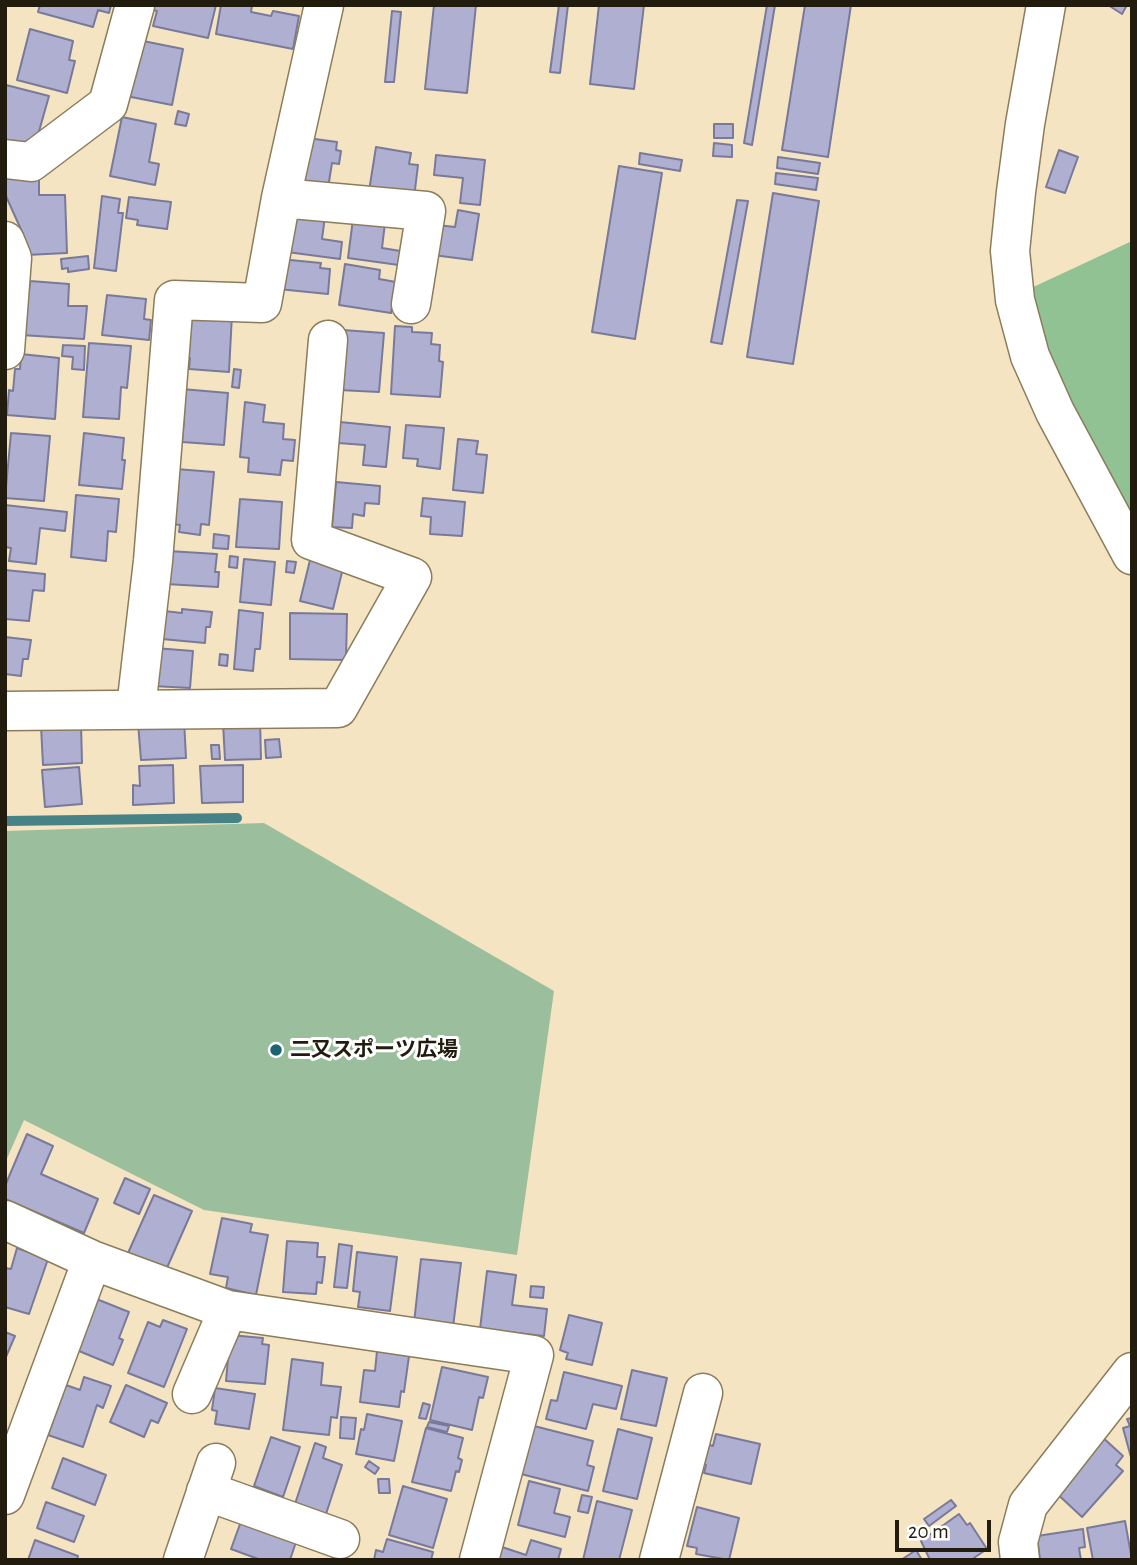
<!DOCTYPE html>
<meta charset="utf-8">
<style>
body{margin:0}
#map{position:relative;width:1137px;height:1565px;overflow:hidden;background:#f5e4c1;font-family:"Alegreya Sans",sans-serif}
canvas{display:block}
.frame{position:absolute;inset:0;border:7px solid #221c0f;pointer-events:none}
.scale{position:absolute;left:895px;top:1520px;width:96px;height:32px;box-sizing:border-box;border:4px solid #221c0f;border-top:0;padding-left:9px;font-size:21px;line-height:24px;white-space:nowrap;color:#221c0f;-webkit-text-stroke:5px #fff;paint-order:stroke}
</style>
<div id="map">
<canvas width="1137" height="1565"></canvas>
<div class="frame"></div>
<div class="scale">20 m</div>
</div>
<script>
const c = document.querySelector('canvas').getContext('2d');
c.lineJoin = 'round';
function fillPath(path, color) { c.fillStyle = color; c.fill(path, 'evenodd'); }
const poly = rows => new Path2D(rows.map(r => 'M' + r).join(''));
function trace(path, color, width, dash) { c.strokeStyle = color; c.lineWidth = width; c.lineCap = dash ? 'butt' : 'round'; c.setLineDash(dash || []); c.stroke(path); }
function label(font, color, halo, rows, align = 'center') {
  c.font = font + ' "Alegreya Sans","Noto Sans JP",sans-serif'; c.lineWidth = 6; c.setLineDash([]); c.textBaseline = 'middle'; c.strokeStyle = halo; c.fillStyle = color; for (const [text, x, y, turn = 0] of rows) {
    c.save(); c.translate(x, y); c.rotate((+turn || 0) * Math.PI / 180); c.textAlign = isNaN(turn) ? turn : align; if (halo) c.strokeText(text, 0, 0); c.fillText(text, 0, 0); c.restore();
  }
}
const green = poly([
 [264,823,554,991,517,1255,204,1210,24,1120,5,1163,5,831]
]);
const forest = poly([
 [1132,241,1132,521,1049,378,1029,289]
]);
const stream = poly([
 [5,821,237,818]
]);
const building = poly([
 [40,5,111,5,109,13,98,10,93,27,38,12,40,5],
 [149,5,216,5,208,38,153,26,157,11,148,9,149,5],
 [221,5,252,5,251,12,271,16,273,11,299,16,293,49,216,34,221,5],
 [434,5,476,5,467,93,425,89,434,5],
 [559,5,568,5,560,73,550,72,559,5],
 [599,5,644,5,634,89,590,84,599,5],
 [767,5,775,5,752,145,744,143,767,5],
 [805,5,851,5,828,157,782,150,805,5],
 [1108,5,1127,5,1122,14,1108,5],
 [392,11,401,12,394,82,385,82,392,11],
 [30,29,73,41,69,60,75,61,67,93,17,80,30,29],
 [138,40,183,49,172,105,126,96,138,40],
 [6,85,49,96,34,149,5,141,6,85],
 [178,111,189,114,186,126,175,124,178,111],
 [122,117,156,124,149,162,159,164,155,185,110,176,122,117],
 [714,124,733,124,733,138,714,138,714,124],
 [300,137,337,142,336,150,341,151,339,164,332,163,328,188,294,184,300,137],
 [714,143,732,145,732,157,713,156,714,143],
 [376,147,411,153,409,164,418,165,414,198,369,191,376,147],
 [1059,150,1078,157,1065,193,1046,187,1059,150],
 [640,153,682,160,680,171,639,164,640,153],
 [436,155,485,160,480,205,460,203,463,178,434,175,436,155],
 [778,157,820,163,818,174,777,168,778,157],
 [619,166,662,173,635,339,592,332,619,166],
 [39,171,39,195,65,195,67,253,26,255,23,234,5,194,5,173,39,171],
 [776,173,818,178,816,190,775,184,776,173],
 [773,193,819,201,793,364,747,357,773,193],
 [102,196,120,199,118,213,123,213,116,271,94,268,102,196],
 [129,197,171,202,167,229,137,225,138,220,126,218,129,197],
 [737,200,748,201,722,344,711,342,737,200],
 [458,210,479,214,472,260,433,255,437,225,455,227,458,210],
 [292,212,325,216,322,239,342,242,340,259,287,252,292,212],
 [353,219,385,223,382,248,407,252,406,266,348,258,353,219],
 [88,256,89,269,68,272,68,268,62,269,61,259,88,256],
 [280,259,321,263,320,268,330,269,328,294,278,289,280,259],
 [345,264,380,270,379,279,396,282,391,313,339,305,345,264],
 [30,281,69,284,68,306,87,306,84,339,21,335,24,291,29,292,30,281],
 [107,295,146,299,144,319,151,320,149,340,102,335,107,295],
 [186,311,232,314,229,372,189,369,190,358,183,358,186,311],
 [395,326,412,327,412,332,432,333,431,344,440,345,439,361,443,362,440,397,391,394,395,326],
 [343,330,384,333,379,392,339,390,343,330],
 [89,343,131,346,127,388,121,387,119,419,83,417,89,343],
 [63,345,85,346,84,370,72,369,73,357,62,356,63,345],
 [21,354,59,358,55,419,7,415,9,390,13,391,15,369,20,369,21,354],
 [234,369,241,370,239,388,232,387,234,369],
 [182,389,228,393,224,445,182,442,184,420,180,420,182,389],
 [245,402,265,405,263,422,284,424,283,439,295,440,293,461,282,460,280,475,248,472,249,458,240,457,245,402],
 [340,422,390,427,386,467,363,465,365,445,338,443,340,422],
 [406,425,444,428,440,469,417,466,418,459,403,458,406,425],
 [11,433,50,436,44,501,5,498,11,433],
 [84,433,124,438,122,460,125,460,122,489,79,485,84,433],
 [458,439,478,441,476,454,487,455,483,493,453,490,458,439],
 [176,469,214,472,209,525,201,524,200,535,179,532,180,525,171,524,176,469],
 [336,482,380,486,379,504,365,503,364,516,353,514,352,528,332,527,336,482],
 [76,495,119,499,116,532,108,531,106,561,71,557,76,495],
 [423,498,465,502,462,536,430,534,431,517,421,516,423,498],
 [240,499,282,502,279,549,236,547,240,499],
 [5,505,67,512,65,531,40,528,36,564,9,561,11,548,5,547,5,505],
 [214,534,229,536,228,549,213,548,214,534],
 [168,551,217,554,215,572,219,572,218,587,166,584,168,551],
 [230,556,238,557,237,568,229,567,230,556],
 [311,556,344,564,333,609,300,601,311,556],
 [244,559,275,562,271,605,240,602,244,559],
 [287,561,296,562,294,573,286,572,287,561],
 [5,570,45,574,44,591,33,590,29,621,5,619,5,570],
 [182,609,212,612,210,627,206,627,205,643,162,639,164,611,182,613,182,609],
 [239,610,263,613,260,649,255,649,253,671,234,669,239,610],
 [290,613,347,614,346,660,290,659,290,613],
 [5,637,31,640,28,659,23,659,21,676,5,674,5,637],
 [155,648,193,651,190,688,153,686,155,648],
 [220,654,228,655,227,666,219,665,220,654],
 [184,720,186,758,141,760,138,723,184,720],
 [260,721,261,759,225,760,223,723,260,721],
 [81,724,82,763,43,765,41,726,81,724],
 [279,739,281,757,266,758,265,740,279,739],
 [211,745,219,745,220,759,212,759,211,745],
 [173,765,174,803,133,805,133,785,140,786,139,766,173,765],
 [243,765,243,802,202,803,200,766,243,765],
 [79,767,82,804,45,807,42,770,79,767],
 [27,1134,53,1146,41,1174,98,1199,84,1233,5,1199,5,1186,27,1134],
 [125,1178,150,1189,139,1214,114,1203,125,1178],
 [154,1195,192,1211,166,1270,128,1253,154,1195],
 [222,1218,252,1224,250,1232,268,1235,256,1295,226,1288,228,1277,210,1274,222,1218],
 [287,1241,318,1243,317,1257,325,1257,322,1283,317,1282,316,1294,283,1292,287,1241],
 [339,1244,352,1246,347,1288,334,1287,339,1244],
 [17,1248,48,1259,29,1314,5,1307,5,1268,11,1269,17,1248],
 [357,1252,397,1257,390,1311,358,1307,360,1292,353,1291,357,1252],
 [421,1259,461,1263,453,1327,414,1323,421,1259],
 [487,1271,516,1275,512,1305,547,1309,544,1336,480,1329,487,1271],
 [531,1286,544,1287,543,1298,530,1297,531,1286],
 [94,1298,129,1312,119,1338,123,1340,113,1365,74,1349,94,1298],
 [569,1315,602,1323,592,1365,566,1359,568,1353,560,1350,569,1315],
 [163,1320,187,1329,164,1387,128,1373,148,1322,160,1327,163,1320],
 [5,1332,15,1336,5,1359,5,1332],
 [230,1335,263,1338,262,1344,269,1345,265,1384,226,1381,230,1335],
 [377,1351,409,1356,404,1392,401,1391,399,1407,360,1402,364,1370,375,1371,377,1351],
 [292,1359,323,1363,321,1385,341,1387,337,1418,331,1417,329,1435,283,1430,292,1359],
 [442,1367,488,1377,483,1398,479,1397,472,1430,430,1420,442,1367],
 [632,1370,667,1378,656,1426,621,1419,632,1370],
 [564,1372,622,1386,616,1409,593,1404,586,1429,546,1419,551,1400,557,1401,564,1372],
 [84,1377,111,1386,103,1408,97,1405,83,1447,48,1435,66,1385,80,1390,84,1377],
 [126,1385,167,1403,158,1423,151,1420,144,1437,110,1422,126,1385],
 [215,1388,255,1394,249,1429,215,1424,217,1411,212,1410,215,1388],
 [423,1403,430,1405,426,1419,419,1418,423,1403],
 [367,1414,402,1421,394,1461,356,1454,361,1429,364,1430,367,1414],
 [341,1417,356,1418,354,1439,340,1438,341,1417],
 [1132,1418,1132,1461,1123,1428,1130,1426,1127,1419,1132,1418],
 [429,1422,449,1426,447,1432,427,1427,429,1422],
 [534,1426,593,1441,587,1465,594,1467,588,1491,521,1474,534,1426],
 [426,1428,463,1438,458,1458,462,1460,459,1472,456,1471,451,1491,412,1482,426,1428],
 [618,1429,652,1438,637,1499,603,1491,618,1429],
 [716,1434,760,1444,751,1484,704,1473,706,1465,702,1464,706,1444,713,1446,716,1434],
 [1100,1435,1123,1456,1116,1465,1123,1471,1082,1517,1052,1489,1100,1435],
 [271,1437,300,1447,283,1497,254,1486,271,1437],
 [315,1443,326,1447,323,1458,342,1465,326,1514,295,1504,315,1443],
 [63,1458,106,1475,95,1505,52,1488,63,1458],
 [369,1461,379,1468,375,1474,365,1467,369,1461],
 [378,1479,389,1479,390,1493,379,1493,378,1479],
 [529,1481,560,1489,554,1513,570,1517,565,1537,518,1525,529,1481],
 [403,1486,447,1499,433,1548,389,1535,403,1486],
 [582,1495,592,1497,588,1513,578,1511,582,1495],
 [951,1500,956,1506,929,1526,924,1519,951,1500],
 [597,1501,632,1510,619,1560,583,1560,597,1501],
 [46,1502,84,1516,74,1542,37,1528,46,1502],
 [697,1507,739,1518,729,1560,696,1554,697,1548,687,1546,697,1507],
 [244,1513,299,1533,290,1560,261,1560,231,1549,244,1513],
 [959,1514,967,1525,970,1523,987,1549,971,1560,930,1560,921,1541,959,1514],
 [1125,1521,1132,1560,1093,1560,1087,1528,1125,1521],
 [1083,1529,1085,1547,1079,1548,1081,1560,1040,1560,1037,1536,1083,1529],
 [387,1539,433,1552,431,1560,369,1560,374,1560,376,1550,383,1552,387,1539],
 [35,1540,78,1556,77,1560,28,1560,35,1540],
 [531,1540,561,1549,558,1560,495,1560,499,1546,526,1555,531,1540],
 [916,1550,922,1560,901,1560,916,1550]
]);
const minor = poly([
 [1046,5,1025,124,1016,192,1010,251,1015,300,1030,356,1055,412,1132,555],
 [5,159,31,162,108,104,135,5],
 [281,198,426,211,411,304],
 [5,241,12,258,5,350],
 [136,708,153,561,174,300,262,303,281,198,324,5],
 [5,711,338,708,412,577,311,540,328,340],
 [5,1220,92,1260,228,1310,534,1355,479,1560],
 [192,1394,228,1310],
 [206,1491,340,1539],
 [5,1495,92,1260],
 [183,1560,216,1463],
 [659,1560,703,1393],
 [1020,1560,1018,1542,1028,1505,1132,1372]
]);
const markers = [
 [276,1050,7,"#1a6570"]
];
const poiNames = [
 ["二又スポーツ広場",290,1050]
];
fillPath(green, '#9bbe9d');
fillPath(forest, '#90c293');
trace(stream, '#478286', 10);
fillPath(building, '#afafd2');
trace(building, '#79799a', 2);
trace(minor, '#8b7c5c', 41);
trace(minor, '#fff', 38);
for (const [x, y, r, color] of markers) { const dot = new Path2D(); dot.arc(x, y, r, 0, 2 * Math.PI); c.fillStyle = color; c.fill(dot); trace(dot, '#fff', 2.5); }
label('bold 21px', '#221c0f', '#fff', poiNames, 'left');
</script>
